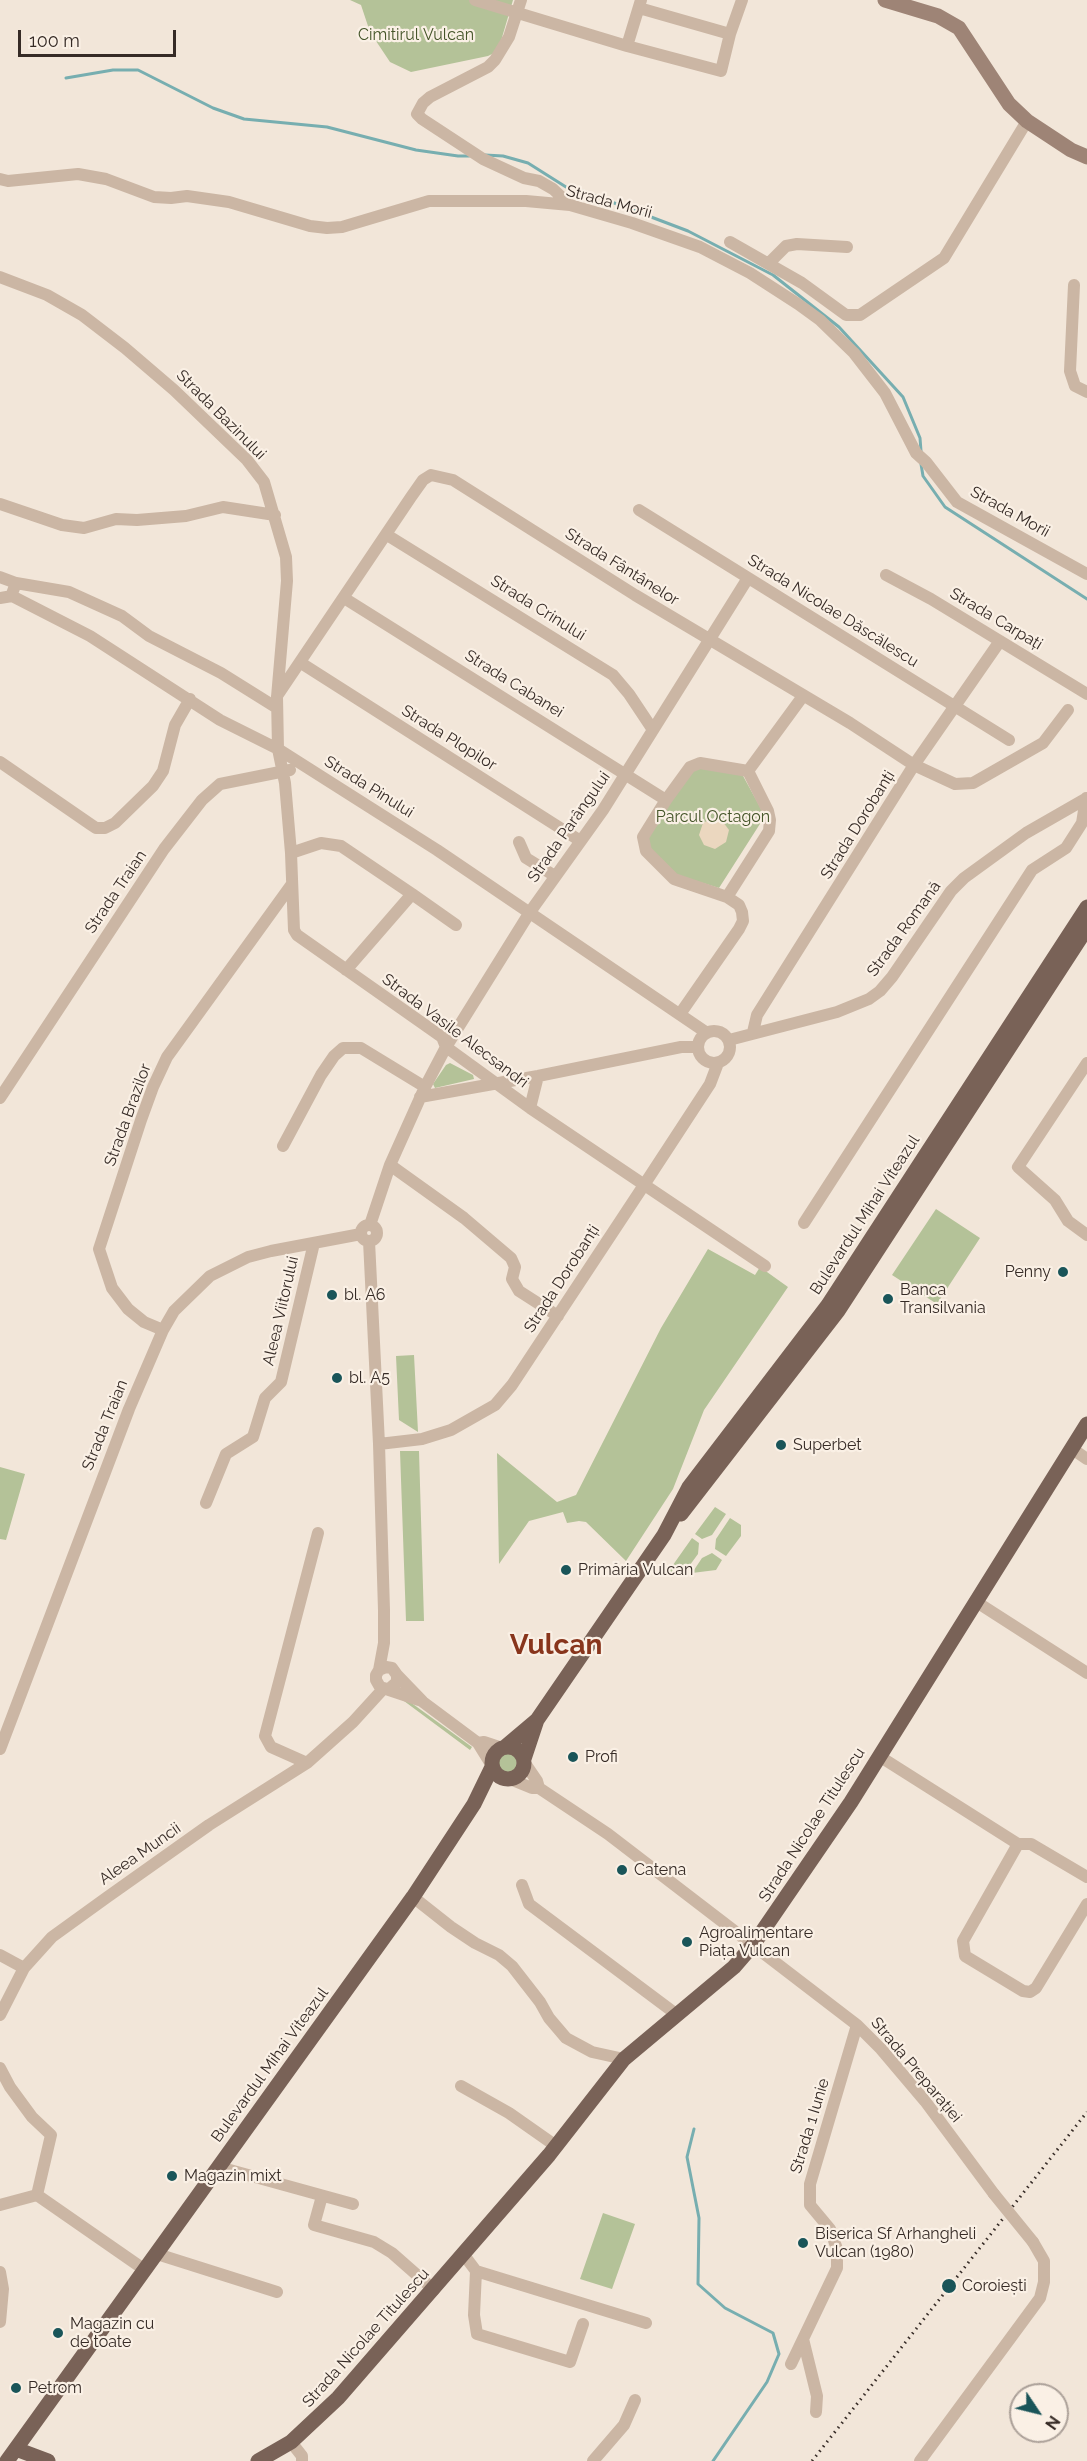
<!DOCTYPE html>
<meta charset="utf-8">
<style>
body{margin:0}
#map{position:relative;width:1087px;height:2461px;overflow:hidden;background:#f2e6d9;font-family:Raleway,sans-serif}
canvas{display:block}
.north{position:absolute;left:1009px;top:2383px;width:60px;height:60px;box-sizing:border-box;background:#faf0e5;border:2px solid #aca199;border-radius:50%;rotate:125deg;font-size:16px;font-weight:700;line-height:24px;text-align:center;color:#362b26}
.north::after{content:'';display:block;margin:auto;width:21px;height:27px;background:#1a5559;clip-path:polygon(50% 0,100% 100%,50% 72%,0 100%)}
.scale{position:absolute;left:18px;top:30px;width:158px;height:27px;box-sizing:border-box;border:3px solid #362b26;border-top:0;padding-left:8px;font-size:18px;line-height:21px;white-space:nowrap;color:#362b26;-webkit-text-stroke:4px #faf0e5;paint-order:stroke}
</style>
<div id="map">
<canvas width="1087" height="2461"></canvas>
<div class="north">N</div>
<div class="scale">100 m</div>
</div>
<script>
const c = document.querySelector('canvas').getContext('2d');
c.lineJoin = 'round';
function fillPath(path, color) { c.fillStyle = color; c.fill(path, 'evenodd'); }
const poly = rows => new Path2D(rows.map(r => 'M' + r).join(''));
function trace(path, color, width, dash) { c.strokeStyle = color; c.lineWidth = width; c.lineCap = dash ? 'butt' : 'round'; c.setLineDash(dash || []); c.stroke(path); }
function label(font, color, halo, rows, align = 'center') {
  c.font = font + ' Raleway,sans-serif'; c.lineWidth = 4.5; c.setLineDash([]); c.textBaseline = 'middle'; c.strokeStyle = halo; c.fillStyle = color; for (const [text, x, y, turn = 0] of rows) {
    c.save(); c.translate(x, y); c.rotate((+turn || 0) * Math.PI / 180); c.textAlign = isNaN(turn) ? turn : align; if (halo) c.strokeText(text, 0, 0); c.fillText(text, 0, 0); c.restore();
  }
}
const green = poly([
 [350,0,513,0,498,51,488,56,411,72,390,62,370,32,361,5],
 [698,767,742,774,765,816,719,888,677,875,651,852,646,839,687,775],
 [450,1063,473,1075,474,1079,435,1088,433,1084,446,1065],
 [936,1209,980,1238,937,1304,892,1275],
 [708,1249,755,1275,760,1267,788,1287,704,1410,673,1489,626,1561,586,1522,579,1521,567,1523,563,1512,529,1521,499,1564,497,1453,557,1502,576,1495,661,1328],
 [414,1355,418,1432,399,1420,396,1356],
 [400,1451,419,1451,424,1621,406,1621],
 [0,1467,25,1474,6,1540,0,1539],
 [715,1507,726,1514,712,1535,702,1539,695,1534],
 [730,1518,741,1525,741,1536,726,1556,715,1549,716,1539],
 [692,1538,699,1543,698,1554,684,1573,674,1575,668,1572],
 [712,1553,722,1560,716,1570,692,1573,702,1558],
 [406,1699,472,1747,470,1750,404,1701],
 '497 1763a10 10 0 1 1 20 0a10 10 0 1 1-20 0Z',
 [603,2213,635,2224,612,2289,580,2279]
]);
const plaza = poly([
 [711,819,723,822,729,830,726,842,715,849,704,845,699,835,703,823]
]);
const stream = poly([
 [66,78,113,70,138,70,213,108,244,119,327,127,416,150,458,156,469,156],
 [485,155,503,156,528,163,566,187,580,190,688,231,773,275,839,327,903,397,920,438,921,451],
 [921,464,923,476,945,507,1087,599],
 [694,2129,687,2157,699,2218,698,2284,725,2308,773,2333,779,2354,767,2382,713,2461]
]);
const street = poly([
 [475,0,627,46,641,0],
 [521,0,509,37,495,60,488,67,430,97,423,103,417,114,422,119,483,159,524,178,539,181,553,189,570,205],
 [639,8,730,34,742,0],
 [627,46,721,71,730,34],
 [0,179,8,181,78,174,106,179,154,197,171,198,187,196,229,202,310,226,327,228,342,227,429,201,526,201,570,205,632,223,700,247,750,273,798,304,820,320,854,353,885,393,916,453,926,462,957,502,1087,574],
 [730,242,802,283,846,315,860,315,944,258,1027,121],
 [769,263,786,246,797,244,847,247],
 [0,277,47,295,82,315,125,348,174,390,247,460,264,482,286,557,287,581,277,697,278,749,285,783,291,853,294,930,297,935,442,1037,446,1047,530,1108,765,1266],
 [1074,285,1070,371,1075,386,1087,392],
 [0,504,62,525,84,528,116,519,137,520,186,516,223,507,275,515],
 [639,510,1009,740],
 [387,535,613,675,629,694,653,730],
 [886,575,931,599,1087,694],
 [0,577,16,583,13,591],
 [16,583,69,592,122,616,149,636,221,673,277,708],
 [0,598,12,596,90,636,220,720,278,749,437,850,707,1033],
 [344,598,666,800],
 [301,663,579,840],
 [277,696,411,497,423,480,431,475,453,480,635,595,850,723,914,765,955,784,973,783,1043,743,1068,710],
 [0,762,90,824,96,828,105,828,115,823,153,786,163,771,175,725,190,699],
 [748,771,803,696],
 [519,842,526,858,555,876],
 [291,853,321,843,341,846,412,894,346,970],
 [412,894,456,925],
 [727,897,769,831,770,820,768,811,748,771],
 [680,1014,739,929,743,921,742,912,739,905,727,897,674,879,646,851,643,837,666,800,690,767,700,763,748,771],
 '698 1047a16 16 0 1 1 32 0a16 16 0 1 1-32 0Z',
 [753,1032,757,1015,914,765,1000,641],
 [729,1040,837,1012,869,999,880,991,892,977,951,891,964,878,1026,833,1087,798],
 [1087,1063,1018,1167,1055,1200,1068,1221,1087,1235],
 [420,1097,538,1076,681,1047,698,1047],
 [0,1098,164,849,202,800,220,784,290,770],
 [530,1108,538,1076],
 [283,1146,321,1075,334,1056,343,1048,361,1048,425,1087],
 [390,1165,464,1218,511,1258,515,1267,512,1279,519,1291,558,1316],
 [804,1223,1032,870,1066,848,1082,823,1086,798],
 [370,1225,390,1165,425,1087,446,1047,530,912,603,810,748,578],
 '361 1233a8 8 0 1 1 16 0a8 8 0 1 1-16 0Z',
 [369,1241,379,1444,384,1610,384,1643,379,1670],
 [163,1330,144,1322,128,1309,112,1288,99,1249,141,1120,153,1087,167,1057,292,884],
 [379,1444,422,1439,451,1430,495,1405,512,1385,644,1185,710,1084,718,1063],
 [1071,1448,1087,1459],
 [206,1503,226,1454,253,1437,265,1398,281,1382,314,1243],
 [975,1601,1087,1673],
 [397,1675,423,1702,478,1743,491,1764],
 [390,1688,397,1682,397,1675,392,1668,386,1667,379,1670,376,1675,376,1680,380,1687,419,1700],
 [478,1743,484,1742,502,1748],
 [0,1749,129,1409,163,1330,174,1311,210,1276,248,1257,271,1251,361,1234],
 [879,1756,1018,1844,1031,1844,1087,1877],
 [524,1762,537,1781,539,1788],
 [307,1763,271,1747,265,1736,318,1533],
 [510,1779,532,1788,539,1788,608,1834,857,2025,881,2049,925,2101,994,2194],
 [1018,1844,963,1941,965,1956,1023,1991,1030,1992,1036,1988,1087,1904],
 [522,1885,529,1904,676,2014],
 [413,1897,451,1927,475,1943,499,1955,512,1966,540,2002,549,2018,566,2038,592,2052,624,2059],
 [0,1955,24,1968,52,1937,106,1898,209,1825,307,1763,353,1722,384,1688],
 [0,2015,24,1968],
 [0,2068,10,2087,32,2117,51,2135,37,2195],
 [461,2086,509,2113,556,2146],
 [219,2167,353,2204],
 [322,2196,314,2225,374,2242,392,2253,434,2290],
 [0,2205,37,2195,145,2270],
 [157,2254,277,2292],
 [464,2255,476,2271,474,2315,477,2334,570,2362,583,2324],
 [476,2271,646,2323],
 [0,2272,3,2289,0,2322],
 [803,2339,817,2396,816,2412],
 [791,2364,837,2268,837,2249,830,2229,810,2205,810,2184,857,2025],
 [291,2442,302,2456,302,2461],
 [593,2461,624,2425,635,2400],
 [920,2461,1040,2298,1044,2282,1044,2261,1033,2242]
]);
const secondary = poly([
 [885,0,938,16,959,28,1009,104,1027,121,1071,150,1087,157]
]);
const primary = poly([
 [681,1514,838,1311,1087,928],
 '492 1763a16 16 0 1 1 32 0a16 16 0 1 1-32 0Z',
 [505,1747,537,1720],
 [524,1759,537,1720,664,1535,689,1487,828,1305,1087,907],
 [16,2449,48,2461],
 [7,2461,413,1897,474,1804,492,1767],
 [258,2461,291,2442,338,2398,549,2155,624,2059,734,1967,753,1945,851,1802,1087,1424]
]);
const rail = poly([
 [812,2461,1087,2112]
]);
const streetBridge = poly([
 [994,2194,1033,2242]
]);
const markers = [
 [1063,1272,6,"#1a5559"],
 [332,1295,6,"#1a5559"],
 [888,1299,6,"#1a5559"],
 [337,1378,6,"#1a5559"],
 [781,1445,6,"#1a5559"],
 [566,1570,6,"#1a5559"],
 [573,1757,6,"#1a5559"],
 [622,1870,6,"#1a5559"],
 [687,1942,6,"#1a5559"],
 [172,2176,6,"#1a5559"],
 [803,2243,6,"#1a5559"],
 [949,2286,8,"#1a5559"],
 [58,2333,6,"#1a5559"],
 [16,2388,6,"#1a5559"]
];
const parkNames = [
 ["Cimitirul Vulcan",416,35],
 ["Parcul Octagon",713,817]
];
const streetNames = [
 ["Strada Morii",609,202,15],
 ["Strada Bazinului",221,415,45],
 ["Strada Morii",1010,512,29],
 ["Strada Fântânelor",622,567,32],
 ["Strada Crinului",538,608,32],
 ["Strada Nicolae Dăscălescu",833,611,32],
 ["Strada Carpați",996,619,31],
 ["Strada Cabanei",514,684,32],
 ["Strada Plopilor",449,738,32],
 ["Strada Pinului",369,787,32],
 ["Strada Dorobanți",858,825,-58],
 ["Strada Parângului",569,827,-55],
 ["Strada Traian",116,892,-56],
 ["Strada Romană",904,929,-54],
 ["Strada Vasile Alecsandri",455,1031,37],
 ["Strada Brazilor",128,1115,-70],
 ["Bulevardul Mihai Viteazul",865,1215,-57],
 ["Strada Dorobanți",562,1279,-57],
 ["Aleea Viitorului",281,1311,-77],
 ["Strada Traian",105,1425,-68],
 ["Strada Nicolae Titulescu",812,1825,-57],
 ["Aleea Muncii",140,1854,-35],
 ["Bulevardul Mihai Viteazul",270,2065,-54],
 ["Strada Preparației",916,2070,50],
 ["Strada 1 Iunie",810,2126,-73],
 ["Strada Nicolae Titulescu",366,2338,-48]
];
const poiNames = [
 ["Penny",1051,1272,"right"],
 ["Banca",900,1290],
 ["Transilvania",900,1308],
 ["bl. A6",344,1295],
 ["bl. A5",349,1378],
 ["Superbet",793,1445],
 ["Primăria Vulcan",578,1570],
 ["Profi",585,1757],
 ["Catena",634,1870],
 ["Agroalimentare",699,1933],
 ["Piața Vulcan",699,1951],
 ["Magazin mixt",184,2176],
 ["Biserica Sf Arhangheli",815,2234],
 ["Vulcan (1980)",815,2252],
 ["Coroiești",962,2286],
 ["Magazin cu",70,2324],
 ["de toate",70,2342],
 ["Petrom",28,2388]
];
const townNames = [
 ["Vulcan",556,1646]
];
fillPath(green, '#b4c298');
fillPath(plaza, '#ebd7bf');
trace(stream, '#77aeb0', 3);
trace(street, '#cbb6a4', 12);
trace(secondary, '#9e8476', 15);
trace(primary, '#796257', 15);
trace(rail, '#362b26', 3, [1.5, 4.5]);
trace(streetBridge, '#cbb6a4', 12);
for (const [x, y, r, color] of markers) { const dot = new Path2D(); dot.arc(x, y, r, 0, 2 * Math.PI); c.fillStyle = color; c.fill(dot); trace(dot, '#faf0e5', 2); }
label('16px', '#455529', '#faf0e5', parkNames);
label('16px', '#362b26', '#faf0e5', streetNames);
label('16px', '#362b26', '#faf0e5', poiNames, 'left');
label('bold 28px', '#88351c', '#faf0e5', townNames);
</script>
